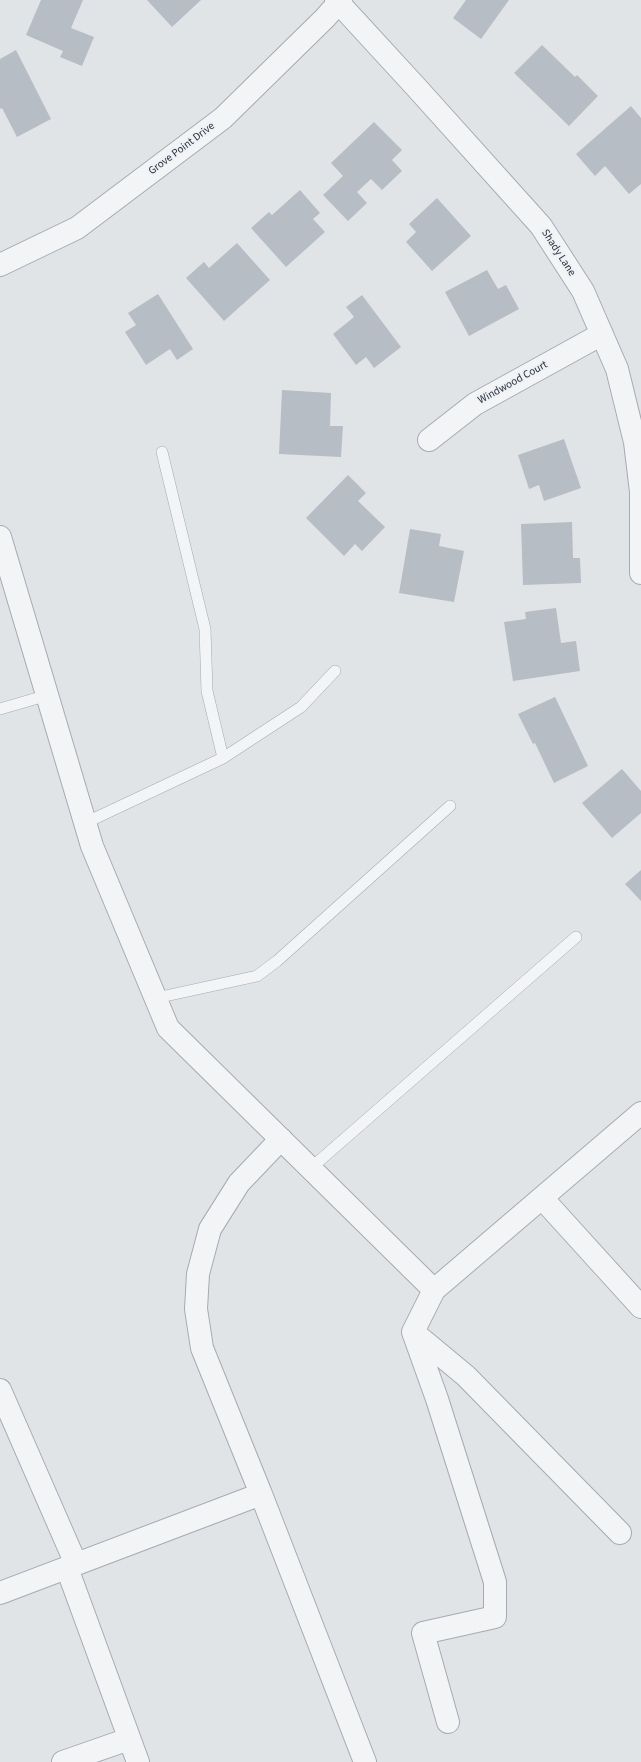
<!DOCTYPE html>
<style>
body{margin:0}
canvas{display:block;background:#e0e4e7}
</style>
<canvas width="641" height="1762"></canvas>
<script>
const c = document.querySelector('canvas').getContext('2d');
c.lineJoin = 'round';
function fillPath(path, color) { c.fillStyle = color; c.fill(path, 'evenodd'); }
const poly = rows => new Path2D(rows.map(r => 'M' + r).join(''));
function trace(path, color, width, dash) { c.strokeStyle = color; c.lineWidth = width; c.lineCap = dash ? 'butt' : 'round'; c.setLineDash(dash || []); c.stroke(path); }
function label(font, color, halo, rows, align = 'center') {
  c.font = font + ' "Source Sans 3",sans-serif'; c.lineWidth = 4; c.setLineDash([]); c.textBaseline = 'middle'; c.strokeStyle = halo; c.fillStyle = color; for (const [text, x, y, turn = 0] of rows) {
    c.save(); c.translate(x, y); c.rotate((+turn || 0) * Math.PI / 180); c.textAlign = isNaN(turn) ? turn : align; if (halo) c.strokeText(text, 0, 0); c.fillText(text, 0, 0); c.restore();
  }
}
const building = poly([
 [41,0,83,0,71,28,94,37,82,66,60,57,63,51,26,35],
 [147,0,201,0,172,27],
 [466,0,509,0,481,39,453,18],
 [542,45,575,77,577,75,598,96,569,126,514,73],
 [16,50,51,119,17,137,2,108,0,109,0,59],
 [631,106,641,118,641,184,629,194,605,166,595,176,576,154],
 [374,122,402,150,392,160,402,171,382,190,371,179,357,192,367,203,348,221,323,195,343,176,331,163],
 [300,190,320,213,313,219,325,232,286,267,251,228,269,212,272,215],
 [437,198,471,236,432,271,406,242,416,232,409,224],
 [237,243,270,280,224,321,186,278,204,262,209,268],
 [487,270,498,289,506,285,519,309,469,336,445,292],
 [158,294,193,349,177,360,170,349,146,365,125,332,136,325,128,313],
 [362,295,401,347,374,368,366,357,356,365,333,334,354,317,346,307],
 [282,390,331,393,330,426,343,426,341,457,279,454],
 [564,439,581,488,544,501,539,485,529,489,518,455],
 [348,475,366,493,358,501,385,527,362,551,355,544,344,556,306,518],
 [572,522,573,558,580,558,581,583,523,585,521,524],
 [410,529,441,534,439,546,464,551,454,602,399,593],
 [556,608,561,643,576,641,580,671,513,681,504,622,526,619,525,612],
 [555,697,588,766,554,783,535,743,533,744,518,714],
 [622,769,641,791,641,813,612,838,582,803],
 [641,870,641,901,625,884]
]);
const lane = poly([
 [162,452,205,629,207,691,223,758],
 [0,709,48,695],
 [85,823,223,758,301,707,335,671],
 [156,998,257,976,277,961,450,806],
 [311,1168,576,937]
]);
const street = poly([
 [336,0,416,87,541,226,583,291,617,369,635,442,641,492,641,573],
 [0,265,77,228,223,118,325,18,341,0],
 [429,440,475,404,602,334],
 [0,537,92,846,168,1028,434,1290],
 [542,1198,641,1307],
 [413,1332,466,1376,620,1533],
 [0,1390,76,1564],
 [261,1494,365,1762],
 [67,1568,138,1762],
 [0,1593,261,1494,202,1348,196,1309,198,1274,210,1229,239,1183,281,1139],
 [448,1722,423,1633,495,1617,495,1582,437,1399,413,1332,434,1290,641,1113],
 [63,1762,129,1739]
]);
const streetNames = [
 ["Grove Point Drive",182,149,-37],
 ["Shady Lane",558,253,57],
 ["Windwood Court",513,383,-29]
];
fillPath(building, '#b7bdc4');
trace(lane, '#a6abb1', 12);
trace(street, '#a6abb1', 24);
trace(lane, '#f2f4f6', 11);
trace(street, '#f2f4f6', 22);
label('11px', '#2a333d', '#eff2f5', streetNames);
</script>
